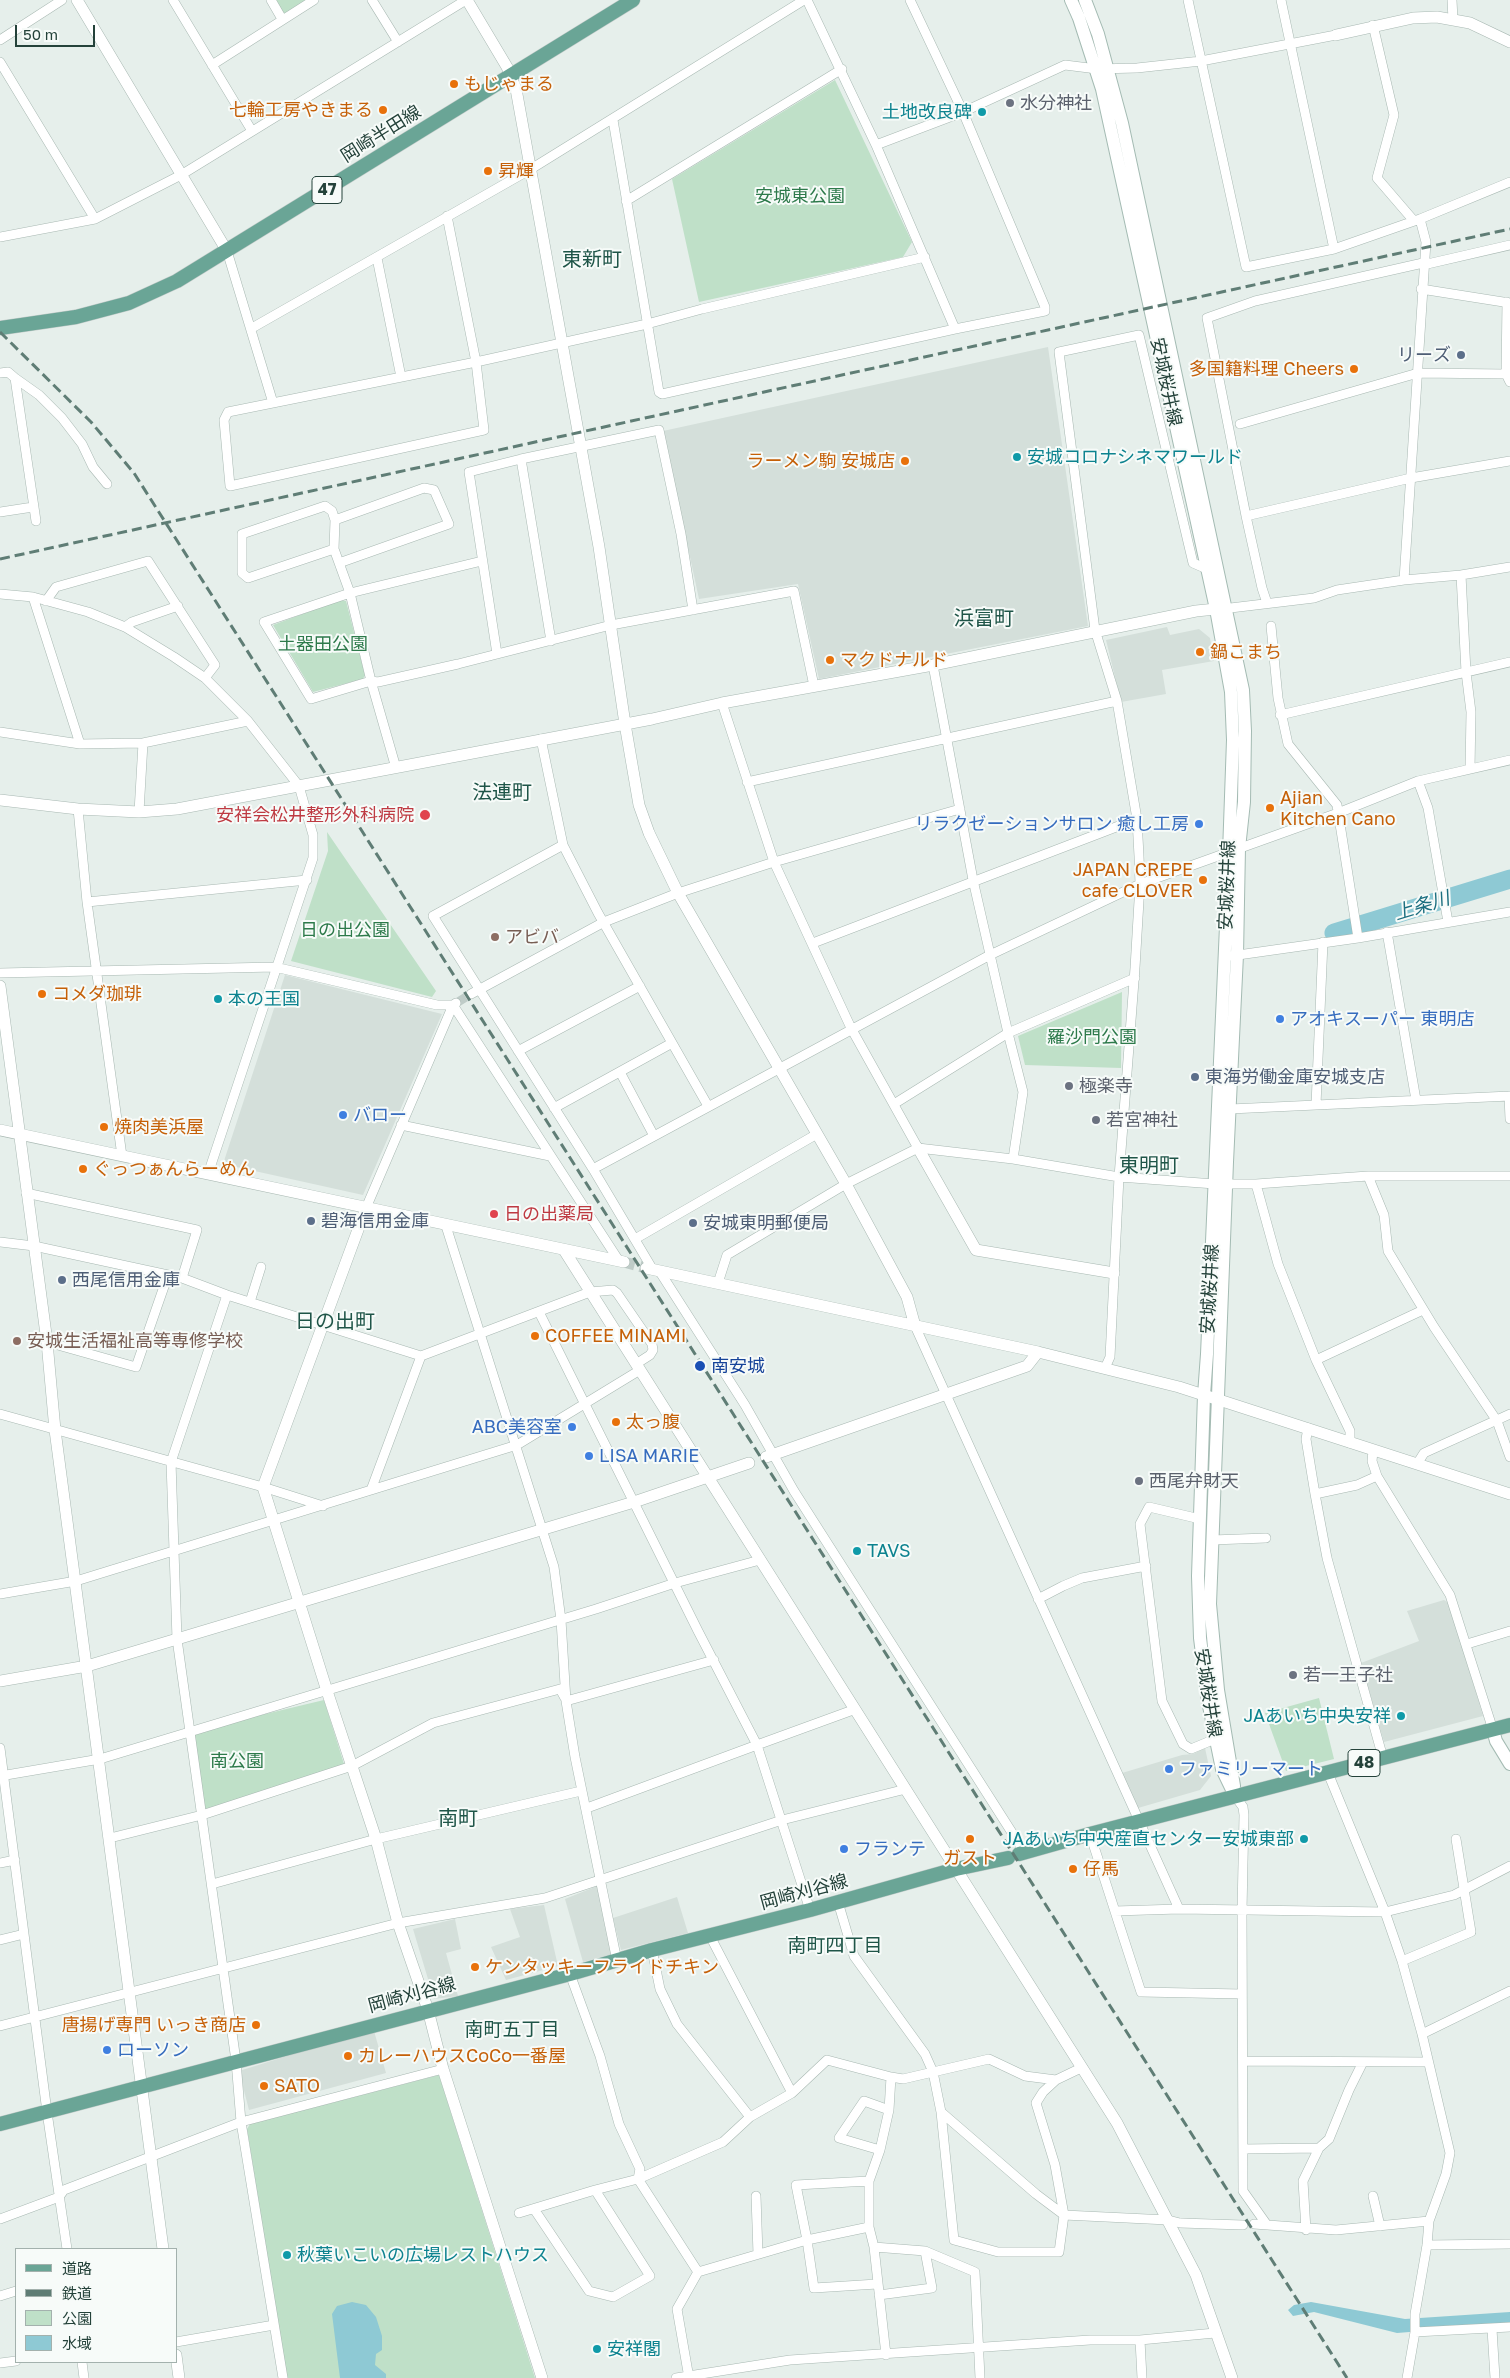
<!DOCTYPE html>
<meta charset="utf-8">
<style>
body{margin:0}
#map{position:relative;width:1510px;height:2378px;overflow:hidden;background:#e6efeb;font-family:"Golos Text","Noto Sans JP",sans-serif}
canvas{display:block}
.legend{position:absolute;left:15px;top:2248px;width:162px;height:115px;box-sizing:border-box;background:#f7fbf9;border:1px solid #a3b1ad;margin:0;padding:6px 9px;list-style:none;font-size:15px;color:#24423a}
.legend li{display:flex;align-items:center;gap:10px;height:25px}
.legend b{width:25px;border:1px solid #a3b1ad}
.scale{position:absolute;left:15px;top:25px;width:80px;height:22px;box-sizing:border-box;border:2px solid #24423a;border-top:0;padding-left:6px;font-size:15px;line-height:18px;white-space:nowrap;color:#24423a;-webkit-text-stroke:4px #f7fbf9;paint-order:stroke}
</style>
<div id="map">
<canvas width="1510" height="2378"></canvas>
<ul class="legend">
<li><b style="height:6px;background:#6aa596"></b>道路</li>
<li><b style="height:6px;background:#5f7d75"></b>鉄道</li>
<li><b style="height:14px;background:#bfe0c8"></b>公園</li>
<li><b style="height:14px;background:#8ec9d4"></b>水域</li>
</ul>
<div class="scale">50 m</div>
</div>
<script>
const c = document.querySelector('canvas').getContext('2d');
c.lineJoin = 'round';
function fillPath(path, color) { c.fillStyle = color; c.fill(path, 'evenodd'); }
const poly = rows => new Path2D(rows.map(r => 'M' + r).join(''));
function trace(path, color, width, dash) { c.strokeStyle = color; c.lineWidth = width; c.lineCap = dash ? 'butt' : 'round'; c.setLineDash(dash || []); c.stroke(path); }
function label(font, color, halo, rows, align = 'center') {
  c.font = font + ' "Golos Text","Noto Sans JP",sans-serif'; c.lineWidth = 4; c.setLineDash([]); c.textBaseline = 'middle'; c.strokeStyle = halo; c.fillStyle = color; for (const [text, x, y, turn = 0] of rows) {
    c.save(); c.translate(x, y); c.rotate((+turn || 0) * Math.PI / 180); c.textAlign = isNaN(turn) ? turn : align; if (halo) c.strokeText(text, 0, 0); c.fillText(text, 0, 0); c.restore();
  }
}
const built = poly([
 [1048,347,1088,626,819,679,798,584,699,599,663,431],
 [1167,627,1170,635,1199,629,1210,638,1214,661,1162,670,1166,694,1121,702,1106,640],
 [285,975,442,1014,363,1195,223,1164],
 [1444,1600,1449,1603,1483,1716,1384,1742,1361,1663,1419,1641,1407,1611],
 [1205,1748,1211,1776,1200,1790,1138,1808,1122,1773,1182,1755,1193,1754],
 [597,1886,612,1954,583,1962,565,1899],
 [677,1897,688,1933,621,1950,613,1918],
 [544,1905,558,1966,506,1980,491,1947,520,1937,510,1909],
 [455,1919,461,1949,446,1953,458,1996,434,1999,413,1929],
 [374,2031,386,2073,249,2110,239,2071,335,2041]
]);
const green = poly([
 [273,0,307,0,282,15],
 [835,80,912,242,903,257,699,302,672,179],
 [340,600,346,601,365,675,363,679,313,692,273,625],
 [327,832,436,991,432,997,291,961,328,851],
 [1122,992,1121,1068,1025,1065,1018,1036],
 [1319,1698,1334,1759,1286,1771,1265,1713],
 [324,1700,344,1764,202,1815,190,1732],
 [439,2075,535,2378,287,2378,247,2129,250,2124]
]);
const water = poly([
 [352,2302,366,2305,376,2317,382,2336,382,2350,376,2354,375,2365,386,2374,386,2378,340,2378,332,2314,337,2306],
 [1311,2302,1405,2319,1510,2312,1510,2324,1397,2333,1314,2312,1293,2316,1288,2310,1294,2305]
]);
const river = poly([
 [1334,933,1510,879]
]);
const minorTunnel = poly([
 [458,1002,471,994]
]);
const tertiaryTunnel = poly([
 [624,1262,646,1268]
]);
const minor = poly([
 [173,0,252,131],
 [271,0,282,19],
 [372,0,398,42],
 [807,0,876,145,955,329,1045,311,1045,307,963,112,910,0],
 [1188,0,1246,267,1334,249,1420,219,1510,182],
 [1281,0,1334,249],
 [1452,0,1453,20],
 [1373,25,1394,115,1377,178,1414,221],
 [0,40,62,0],
 [0,62,95,219],
 [212,65,314,0],
 [613,120,659,392,662,394,955,329],
 [876,145,963,112,1065,65,1097,69,1137,68,1201,61,1336,35],
 [626,201,842,69],
 [447,216,476,362,484,430,230,486,224,420,228,412,476,362,647,324,702,309,925,257],
 [0,237,95,219,181,175,466,0],
 [227,251,273,403],
 [377,258,401,377],
 [1423,265,1510,245],
 [1421,289,1510,303],
 [1507,302,1506,374,1510,382],
 [252,328,531,169,804,0],
 [0,373,8,372,15,378,36,521],
 [15,378,39,395,62,418,82,444,93,467,107,484],
 [1240,424,1418,373,1506,374],
 [521,459,551,641],
 [0,512,33,507],
 [1246,516,1411,478,1510,461],
 [335,520,424,488,434,490,449,524,339,563],
 [334,549,248,578,242,573,242,534,325,506,332,511,335,520,334,549,350,593,371,681,396,768],
 [482,561,350,593,264,622,311,699,371,681,378,682,458,664,611,625,794,591,814,686],
 [1461,575,1466,672,1471,712,1470,769],
 [1404,580,1426,242,1420,219],
 [0,594,33,597,88,612,125,627,174,657,205,678,248,721,299,786,313,835,313,858,208,1174],
 [33,597,80,744],
 [46,601,56,587,148,561,215,665,205,678],
 [1267,603,1262,588,1246,516,1207,318,1255,301,1423,263],
 [1222,609,1314,598,1337,590,1404,580,1461,575,1510,567],
 [1271,626,1278,698,1288,744,1337,805,1358,938],
 [125,627,132,622,178,606],
 [497,654,469,472,521,459,659,430,681,534,693,610],
 [933,665,973,880,1008,1033,1023,1092,1013,1159],
 [722,703,774,862,851,1028,918,1148],
 [1280,715,1510,662],
 [0,732,80,744,143,743,248,721],
 [541,739,563,845,598,913,708,1106],
 [1418,781,1428,808,1448,922],
 [747,782,1117,701],
 [78,809,87,902,122,1156],
 [139,812,143,743],
 [563,845,433,916,593,1169,653,1270],
 [87,902,307,880],
 [1387,932,1416,1100],
 [813,943,1137,819],
 [1231,956,1358,938,1510,912],
 [0,973,275,967,437,1005,453,1005],
 [471,994,604,922,678,893,774,862,960,809],
 [453,1005,619,1261],
 [518,1051,640,986],
 [620,1072,654,1136],
 [1509,1096,1510,1119],
 [894,1104,1008,1033,1135,978],
 [1316,1105,1323,942],
 [554,1108,672,1043],
 [1230,1109,1510,1096],
 [401,1125,550,1156],
 [593,1169,990,955,1140,884,1338,813,1418,781,1510,760],
 [1368,1176,1384,1215,1388,1251,1434,1327,1497,1421,1510,1457],
 [1256,1184,1278,1264,1316,1360,1350,1431,1350,1443],
 [26,1193,197,1230,182,1278],
 [366,1208,453,1005,456,1003],
 [446,1226,554,1567,561,1620,566,1701,575,1757,617,1961],
 [635,1239,817,1134],
 [0,1242,34,1246,182,1278,227,1295,421,1356,590,1292,613,1290,617,1293,652,1344,653,1350,650,1355,636,1364],
 [660,1272,745,1405,794,1491,1025,1853],
 [718,1283,727,1255,846,1184,918,1148,1013,1159,1119,1177,1215,1184,1256,1184,1368,1176,1510,1176],
 [227,1295,171,1462,177,1639,236,2061,241,2122,283,2378],
 [250,1302,261,1267],
 [539,1312,698,1631,757,1745,587,1808],
 [915,1326,1179,1909],
 [47,1342,136,1367,168,1275],
 [1316,1360,1423,1310],
 [1105,1368,1110,1357,1119,1177,1135,968,1140,884,1139,856,1137,819,1117,701,1095,630,1059,352,1139,335,1193,563,1207,569],
 [0,1414,263,1487,323,1506],
 [1308,1428,1306,1439,1315,1494,1327,1558,1383,1758],
 [1373,1451,1372,1461,1377,1476,1450,1595,1493,1730],
 [1417,1464,1424,1453,1510,1414],
 [371,1490,421,1356],
 [1315,1494,1357,1485,1377,1476],
 [1200,1519,1149,1507,1140,1524,1162,1701,1183,1744,1191,1749,1215,1739],
 [1212,1540,1266,1538],
 [0,1594,76,1581,517,1445,640,1370],
 [1038,1599,1063,1586,1082,1578,1146,1566],
 [1467,1644,1510,1631],
 [566,1701,714,1660],
 [0,1748,47,2112,67,2249],
 [1328,1773,1385,1912,1402,1961,1422,2034,1450,2153,1446,2174,1429,2221,1427,2245,1415,2314,1415,2332,1407,2378],
 [0,1776,100,1759,596,1609,675,1583,760,1560],
 [1235,1796,1243,1807,1244,1815,1242,1911,1243,2191,1267,2225],
 [1090,1834,1141,1992,1242,1994],
 [110,1838,202,1815,352,1766,433,1723,560,1689,565,1698],
 [0,1863,15,1860],
 [212,1884,376,1839,581,1791],
 [838,1902,854,1956,925,2054,933,2072,941,2112,1036,2194,1064,2215,1168,2220,1180,2223,1243,2225],
 [810,1910,757,1745,853,1710],
 [1115,1911,1179,1909,1385,1912,1454,1895,1510,1866],
 [710,1936,792,2093],
 [0,1940,24,1934],
 [652,1950,660,1989,677,2024,750,2117],
 [1402,1961,1471,1932,1456,1839],
 [570,1974,600,2056,619,2124,640,2169,638,2179,698,2272,677,2309,689,2378],
 [0,2026,398,1923,545,1898,782,1820,906,1789],
 [1422,2034,1510,1991],
 [1244,2061,1428,2062],
 [941,2112,954,2240,998,2252,1059,2252,1064,2215,1055,2165,1036,2103,1043,2092,1056,2080],
 [1243,2149,1319,2148],
 [880,2150,839,2138,864,2101,889,2110],
 [869,2181,796,2185,807,2240,814,2288,877,2284],
 [756,2196,758,2254],
 [1373,2196,1380,2226],
 [534,2209,589,2291,613,2297,650,2276,595,2190],
 [519,2213,595,2190,638,2179,723,2142,750,2117,792,2093,827,2060,891,2077],
 [0,2219,59,2197,64,2190,241,2122,443,2069],
 [1254,2224,1336,2230,1429,2221],
 [869,2227,869,2181,880,2150,889,2110,891,2077,903,2079,989,2059,1025,2076,1056,2080,1081,2068],
 [1306,2230,1303,2181,1319,2148,1329,2139,1349,2090,1363,2062],
 [1427,2245,1510,2244],
 [874,2247,925,2251,975,2272,980,2378],
 [698,2272,807,2240,869,2227,874,2247,886,2355],
 [879,2295,932,2288,925,2251],
 [0,2296,16,2291],
 [1492,2329,1495,2378],
 [1415,2332,1510,2327],
 [1140,2340,1142,2378],
 [176,2342,274,2325],
 [82,2362,84,2378],
 [0,2363,16,2361],
 [676,2378,790,2360,1090,2340,1140,2340,1215,2333]
]);
const tertiary = poly([
 [77,0,227,251],
 [467,0,507,67,516,89,599,547,625,724,639,805,649,833,678,893,846,1184,907,1297,915,1326],
 [1336,35,1413,18,1437,17,1470,23,1510,42],
 [0,800,78,809,139,812,177,809,652,719,722,703,933,665,1196,611,1216,609],
 [0,986,47,1342,55,1430,163,2249],
 [0,1130,624,1262],
 [918,1148,976,1250,1114,1273],
 [366,1208,263,1487,327,1691,376,1839,398,1923,428,2010,443,2069,542,2378],
 [564,1250,1117,2123,1196,2275,1232,2378],
 [646,1268,1038,1352,1179,1387,1510,1494],
 [766,1457,1027,1366,1038,1352],
 [0,1681,87,1666,634,1502,749,1463],
 [176,2355,179,2378]
]);
const secondary = poly([
 [1071,0,1079,18,1102,89,1216,609,1231,692,1233,740,1228,881,1207,1354,1204,1395,1198,1576,1200,1638,1208,1701,1222,1769,1235,1796],
 [1085,0,1098,34,1122,123,1243,690,1245,731,1244,802,1239,848,1237,955,1227,1162,1210,1604,1218,1690,1234,1786],
 [1493,1730,1496,1741,1510,1764]
]);
const primary = poly([
 [0,328,76,317,129,303,177,281,633,0],
 [1019,1854,1090,1834,1510,1725],
 [0,2124,570,1974,652,1950,810,1910,956,1869,1008,1858]
]);
const rail = poly([
 [0,332,91,422,134,473,1347,2378],
 [0,559,1510,229]
]);
const markers = [
 [454,84,5,"#e8710a"],
 [1010,103,5,"#6b7280"],
 [383,110,5,"#e8710a"],
 [982,112,5,"#0f9aa8"],
 [488,171,5,"#e8710a"],
 [1461,355,5,"#5c6f8a"],
 [1354,369,5,"#e8710a"],
 [1017,457,5,"#0f9aa8"],
 [905,461,5,"#e8710a"],
 [1200,652,5,"#e8710a"],
 [830,660,5,"#e8710a"],
 [1270,808,5,"#e8710a"],
 [425,815,6,"#e0444e"],
 [1199,824,5,"#3f7fe0"],
 [1203,880,5,"#e8710a"],
 [495,937,5,"#8d6e63"],
 [42,994,5,"#e8710a"],
 [218,999,5,"#0f9aa8"],
 [1280,1019,5,"#3f7fe0"],
 [1195,1077,5,"#5c6f8a"],
 [1069,1086,5,"#6b7280"],
 [343,1115,5,"#3f7fe0"],
 [1096,1120,5,"#6b7280"],
 [104,1127,5,"#e8710a"],
 [83,1169,5,"#e8710a"],
 [494,1214,5,"#e0444e"],
 [311,1221,5,"#5c6f8a"],
 [693,1223,5,"#5c6f8a"],
 [62,1280,5,"#5c6f8a"],
 [535,1336,5,"#e8710a"],
 [17,1341,5,"#8d6e63"],
 [700,1366,6,"#1a4fb4"],
 [616,1422,5,"#e8710a"],
 [572,1427,5,"#3f7fe0"],
 [589,1456,5,"#3f7fe0"],
 [1139,1481,5,"#6b7280"],
 [857,1551,5,"#0f9aa8"],
 [1293,1675,5,"#6b7280"],
 [1401,1716,5,"#0f9aa8"],
 [1169,1769,5,"#3f7fe0"],
 [970,1839,5,"#e8710a"],
 [1304,1839,5,"#0f9aa8"],
 [844,1849,5,"#3f7fe0"],
 [1073,1869,5,"#e8710a"],
 [475,1967,5,"#e8710a"],
 [256,2025,5,"#e8710a"],
 [107,2050,5,"#3f7fe0"],
 [348,2056,5,"#e8710a"],
 [264,2086,5,"#e8710a"],
 [287,2255,5,"#0f9aa8"],
 [597,2349,5,"#0f9aa8"]
];
const shields = [
 [327,190,30],
 [1364,1763,32]
];
const shieldNames = [
 ["47",327,190],
 ["48",1364,1763]
];
const foodNames = [
 ["もじゃまる",464,84],
 ["七輪工房やきまる",373,110,"right"],
 ["昇輝",498,171],
 ["多国籍料理 Cheers",1344,369,"right"],
 ["ラーメン駒 安城店",895,461,"right"],
 ["鍋こまち",1210,652],
 ["マクドナルド",840,660],
 ["Ajian",1280,798],
 ["Kitchen Cano",1280,819],
 ["JAPAN CREPE",1193,870,"right"],
 ["cafe CLOVER",1193,891,"right"],
 ["コメダ珈琲",52,994],
 ["焼肉美浜屋",114,1127],
 ["ぐっつぁんらーめん",93,1169],
 ["COFFEE MINAMI",545,1336],
 ["太っ腹",626,1422],
 ["ガスト",970,1858,"center"],
 ["仔馬",1083,1869],
 ["ケンタッキーフライドチキン",485,1967],
 ["唐揚げ専門 いっき商店",246,2025,"right"],
 ["カレーハウスCoCo一番屋",358,2056],
 ["SATO",274,2086]
];
const worshipNames = [
 ["水分神社",1020,103],
 ["極楽寺",1079,1086],
 ["若宮神社",1106,1120],
 ["西尾弁財天",1149,1481],
 ["若一王子社",1303,1675]
];
const cultureNames = [
 ["土地改良碑",972,112,"right"],
 ["安城コロナシネマワールド",1027,457],
 ["本の王国",228,999],
 ["TAVS",867,1551],
 ["JAあいち中央安祥",1391,1716,"right"],
 ["JAあいち中央産直センター安城東部",1294,1839,"right"],
 ["秋葉いこいの広場レストハウス",297,2255],
 ["安祥閣",607,2349]
];
const streetNames = [
 ["岡崎半田線",381,134,-32],
 ["安城桜井線",1166,382,78],
 ["安城桜井線",1227,885,-88],
 ["安城桜井線",1210,1289,-87],
 ["安城桜井線",1208,1693,81],
 ["岡崎刈谷線",804,1892,-15],
 ["岡崎刈谷線",412,1995,-15]
];
const parkNames = [
 ["安城東公園",800,196],
 ["土器田公園",323,644],
 ["日の出公園",345,930],
 ["羅沙門公園",1092,1037],
 ["南公園",237,1761]
];
const serviceNames = [
 ["リーズ",1451,355,"right"],
 ["東海労働金庫安城支店",1205,1077],
 ["碧海信用金庫",321,1221],
 ["安城東明郵便局",703,1223],
 ["西尾信用金庫",72,1280]
];
const healthNames = [
 ["安祥会松井整形外科病院",414,815],
 ["日の出薬局",504,1214,"left"]
];
const shopNames = [
 ["リラクゼーションサロン 癒し工房",1189,824,"right"],
 ["アオキスーパー 東明店",1290,1019],
 ["バロー",353,1115],
 ["ABC美容室",562,1427,"right"],
 ["LISA MARIE",599,1456],
 ["ファミリーマート",1179,1769],
 ["フランテ",854,1849],
 ["ローソン",117,2050]
];
const educationNames = [
 ["アビバ",505,937],
 ["安城生活福祉高等専修学校",27,1341]
];
const transitNames = [
 ["南安城",711,1366]
];
const waterNames = [
 ["上条川",1422,906,-17]
];
const neighbourhoodNames = [
 ["南町四丁目",835,1946],
 ["南町五丁目",512,2030]
];
const quarterNames = [
 ["東新町",592,260],
 ["浜富町",984,619],
 ["法連町",502,793],
 ["東明町",1149,1166],
 ["日の出町",335,1322],
 ["南町",458,1819]
];
fillPath(built, '#d4dfda');
fillPath(green, '#bfe0c8');
fillPath(water, '#8ec9d4');
trace(river, '#8ec9d4', 19);
trace(minorTunnel, '#bfccc8', 9, [9, 4.5]);
trace(tertiaryTunnel, '#bfccc8', 11, [11, 5.5]);
trace(minor, '#a8b8b2', 10);
trace(tertiary, '#a8b8b2', 12);
trace(secondary, '#a4bbb3', 14);
trace(primary, '#c2cac8', 15);
trace(minor, '#fff', 9);
trace(tertiary, '#fff', 11);
trace(secondary, '#fff', 12);
trace(primary, '#6aa596', 14);
trace(rail, '#5f7d75', 3, [10, 5]);
for (const [x, y, r, color] of markers) { const dot = new Path2D(); dot.arc(x, y, r, 0, 2 * Math.PI); c.fillStyle = color; c.fill(dot); trace(dot, '#f7fbf9', 2); }
for (const [x, y, w] of shields) { const box = new Path2D(); box.roundRect(x - w / 2, y - 13.5, w, 27, 4); c.fillStyle = '#f7fbf9'; c.fill(box); trace(box, '#24423a', 1); }
label('bold 16px', '#24423a', null, shieldNames);
label('18px', '#c56008', '#f7fbf9', foodNames, 'left');
label('18px', '#5b616d', '#f7fbf9', worshipNames, 'left');
label('18px', '#0d838f', '#f7fbf9', cultureNames, 'left');
label('18px', '#24423a', '#f7fbf9', streetNames);
label('18px', '#2d7a4b', '#f7fbf9', parkNames);
label('18px', '#4e5e75', '#f7fbf9', serviceNames, 'left');
label('18px', '#be3a42', '#f7fbf9', healthNames, 'right');
label('18px', '#366cbe', '#f7fbf9', shopNames, 'left');
label('18px', '#785e54', '#f7fbf9', educationNames, 'left');
label('18px', '#164399', '#f7fbf9', transitNames, 'left');
label('italic 19px', '#1c6f80', '#f7fbf9', waterNames);
label('19px', '#1f5548', '#f7fbf9', neighbourhoodNames);
label('20px', '#1f5548', '#f7fbf9', quarterNames);
</script>
